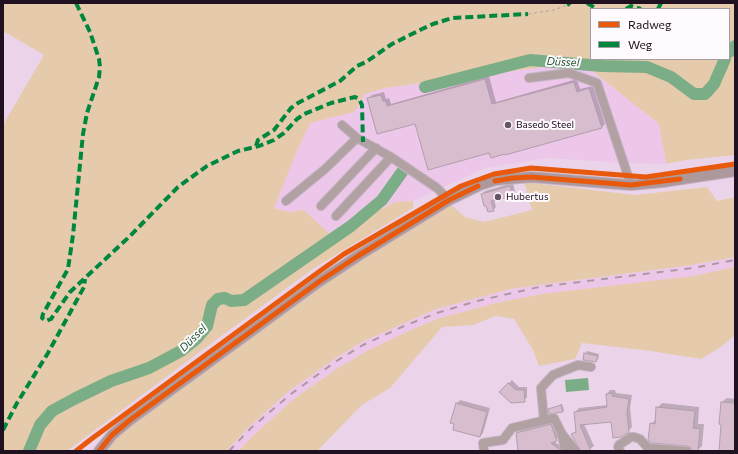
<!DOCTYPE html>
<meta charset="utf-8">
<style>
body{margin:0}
#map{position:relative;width:738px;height:454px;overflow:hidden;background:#ebd4e9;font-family:Commissioner,sans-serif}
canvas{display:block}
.frame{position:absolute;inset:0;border:4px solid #1f111f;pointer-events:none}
.legend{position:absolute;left:590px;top:8px;width:140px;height:52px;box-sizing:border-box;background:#fefafe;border:1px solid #a59da5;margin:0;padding:5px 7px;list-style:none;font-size:12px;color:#1f111f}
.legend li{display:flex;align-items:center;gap:8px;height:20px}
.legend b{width:20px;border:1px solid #a59da5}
</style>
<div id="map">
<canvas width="738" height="454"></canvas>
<div class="frame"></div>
<ul class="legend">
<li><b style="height:5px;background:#e8590c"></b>Radweg</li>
<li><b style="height:5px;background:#00873e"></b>Weg</li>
</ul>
</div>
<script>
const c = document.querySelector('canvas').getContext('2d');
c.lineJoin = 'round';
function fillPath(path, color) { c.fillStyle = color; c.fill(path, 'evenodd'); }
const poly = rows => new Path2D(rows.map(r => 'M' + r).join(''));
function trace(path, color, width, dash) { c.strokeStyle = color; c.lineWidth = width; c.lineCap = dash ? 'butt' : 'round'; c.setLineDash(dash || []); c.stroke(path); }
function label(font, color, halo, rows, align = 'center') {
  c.font = font + ' Commissioner,sans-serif'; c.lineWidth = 4; c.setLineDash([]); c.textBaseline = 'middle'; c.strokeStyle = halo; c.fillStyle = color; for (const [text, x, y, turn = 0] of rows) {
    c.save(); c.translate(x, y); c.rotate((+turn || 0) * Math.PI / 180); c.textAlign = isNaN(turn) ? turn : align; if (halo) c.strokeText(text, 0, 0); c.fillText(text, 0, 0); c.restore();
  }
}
const built = poly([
 [581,62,659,124,666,164,624,163,548,158,486,168,413,201,395,202,331,235,304,210,290,212,273,208,296,153,310,123,353,112,365,94,385,88],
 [735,257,735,267,693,276,636,283,541,294,496,303,440,318,406,332,367,351,338,368,295,398,258,431,238,451,226,451,250,426,289,391,333,360,362,342,436,309,511,289,539,285,692,265]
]);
const green = poly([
 [3,3,735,3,735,155,686,160,666,164,659,124,581,62,385,88,365,94,354,112,310,123,296,153,274,208,290,212,304,210,331,235,395,202,413,201,413,208,314,268,197,354,67,451,3,451,3,125,44,55,3,31],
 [591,9,729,9,729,59,591,59],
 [524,182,635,195,707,187,717,201,735,197,735,257,692,265,539,285,511,289,436,309,362,342,333,360,289,391,250,426,226,451,106,451,117,438,134,423,333,278,451,205,465,217,484,222,532,210],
 [735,267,735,335,721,347,701,359,651,351,582,343,575,359,539,366,533,350,514,319,496,316,473,325,442,327,390,388,362,405,317,451,238,451,258,431,295,398,338,368,367,351,406,332,440,318,496,303,541,294,693,276]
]);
const water = poly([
 [588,378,589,390,566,392,565,380]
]);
const shadow = poly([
 [489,76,496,102,577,79,580,89,593,86,605,124,602,127,506,154,416,123,368,99,372,95,384,92,386,99,389,98,391,104],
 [513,183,515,192,512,195,494,199,496,207,493,210,482,194,485,191],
 [587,351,599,354,598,359,596,361,584,359],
 [512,380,519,387,527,387,527,397,524,401,501,392],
 [610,390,615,390,616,393,632,395,630,408,632,427,628,431,612,420,584,424,594,446,587,451,582,451,573,434,577,430,575,412,579,408,608,405,607,394],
 [727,398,735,399,735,451,720,451,722,424,722,402],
 [460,400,490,408,483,433,480,436,456,404],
 [662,403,699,407,698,424,704,424,702,446,698,450,651,424,656,419,657,408],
 [562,404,564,410,562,411,550,409],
 [553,423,559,438,553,441,561,446,561,451,517,451,519,448,517,433,519,431]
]);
const river = poly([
 [729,52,735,46],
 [425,87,530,60,602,66,647,67,671,77,694,94,705,94,714,84,725,59],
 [29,451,40,425,52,411,74,399,111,381,149,368,181,351,196,339,207,326,212,305,218,299,225,298,231,301,244,300,351,226,382,200,402,172]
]);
const building = poly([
 [485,79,492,104,574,82,577,92,589,88,602,128,505,155,505,154,491,158,489,153,428,170,415,124,377,134,367,98,381,95,383,101,386,101,387,106,485,79],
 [510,186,513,196,491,201,494,211,488,212,486,206,484,206,481,194,510,186],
 [584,353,598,356,596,362,583,360,584,353],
 [508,383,516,390,524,390,525,402,511,403,499,392,508,383],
 [612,393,612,396,629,399,627,413,629,432,621,437,613,438,611,422,580,425,591,451,581,451,571,434,576,432,574,412,607,407,606,394,612,393],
 [721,402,735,403,735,451,719,451,721,425,719,424,721,402],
 [456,403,487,412,480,437,453,430,454,424,450,423,456,403],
 [561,405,563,412,549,414,548,409,561,405],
 [656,407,695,411,693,428,700,429,698,451,692,451,690,447,687,446,651,443,648,440,650,423,655,424,656,407],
 [551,424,557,441,551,443,559,449,559,451,518,451,516,433,551,424]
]);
const path = poly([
 [528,14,554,10,567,5]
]);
const minor = poly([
 [529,78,569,73,597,83,631,185],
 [342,125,357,138,391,157,437,188,449,200],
 [286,201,325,169,357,138],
 [321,206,376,148],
 [336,216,391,157],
 [544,420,541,388,553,375,578,365,591,367],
 [562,436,565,449,564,451],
 [484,451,483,443,503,440,512,428,554,418,562,434,576,451],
 [620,451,618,447,619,445,631,437,634,437,640,439,648,448,687,451]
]);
const major = poly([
 [99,451,112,435,130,420,320,281,358,256,449,200,480,185,496,180,531,177,631,185,663,182,735,171]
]);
const rail = poly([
 [229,451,251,428,291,394,335,362,363,345,404,326,437,313,477,301,539,287,693,268,735,260]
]);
const quiet = poly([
 [76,3,90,32,99,59,100,67,99,77,87,113,83,134,73,235,68,269,43,314,42,318,46,321,51,319,70,292,129,237,178,187,207,166,238,151,259,146,274,140,284,133,297,119,304,114,331,103,355,97,359,99,362,105,363,142],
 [587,3,597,9],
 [567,5,570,3],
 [626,9,631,6,641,9],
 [658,9,661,3],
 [256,146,258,140,274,130,291,108,298,103,340,81,357,66,366,62,392,44,422,29,433,24,452,18,528,14],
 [3,430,17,403,48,353,84,287,85,279]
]);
const cycleway = poly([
 [495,181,513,178,531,177,631,185,680,179],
 [76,451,90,440,320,271,344,254,461,186,494,174,531,168,646,177,735,164],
 [99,451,112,435,130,420,320,281,358,256,449,200,478,186]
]);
const markers = [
 [508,125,4,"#656"],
 [498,197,4,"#656"]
];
const poiNames = [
 ["Basedo Steel",516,125],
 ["Hubertus",506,197]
];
const waterNames = [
 ["Düssel",563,62,3],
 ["Düssel",193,338,-45]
];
fillPath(built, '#ecc7e9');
fillPath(green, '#e5cbac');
fillPath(water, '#7bad86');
fillPath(shadow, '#0003');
trace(river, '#7bad86', 12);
fillPath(building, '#d8bdcf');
trace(building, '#b19eab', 1);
trace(minor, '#c5b3c3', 10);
trace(major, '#c5b3c3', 12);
trace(path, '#b0a2a7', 1, [3, 3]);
trace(minor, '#b1a1a2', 8);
trace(major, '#ad989c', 10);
trace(rail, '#aa9aa1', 2, [7, 7]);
trace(quiet, '#00873e', 4, [8, 4]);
trace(cycleway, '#e8590c', 5);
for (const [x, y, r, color] of markers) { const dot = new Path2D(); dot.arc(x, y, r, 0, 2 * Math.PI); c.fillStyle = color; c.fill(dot); trace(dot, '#fefafe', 1.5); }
label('10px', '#1f111f', '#fefafe', poiNames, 'left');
label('italic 11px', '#1d562b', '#fefafe', waterNames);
</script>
